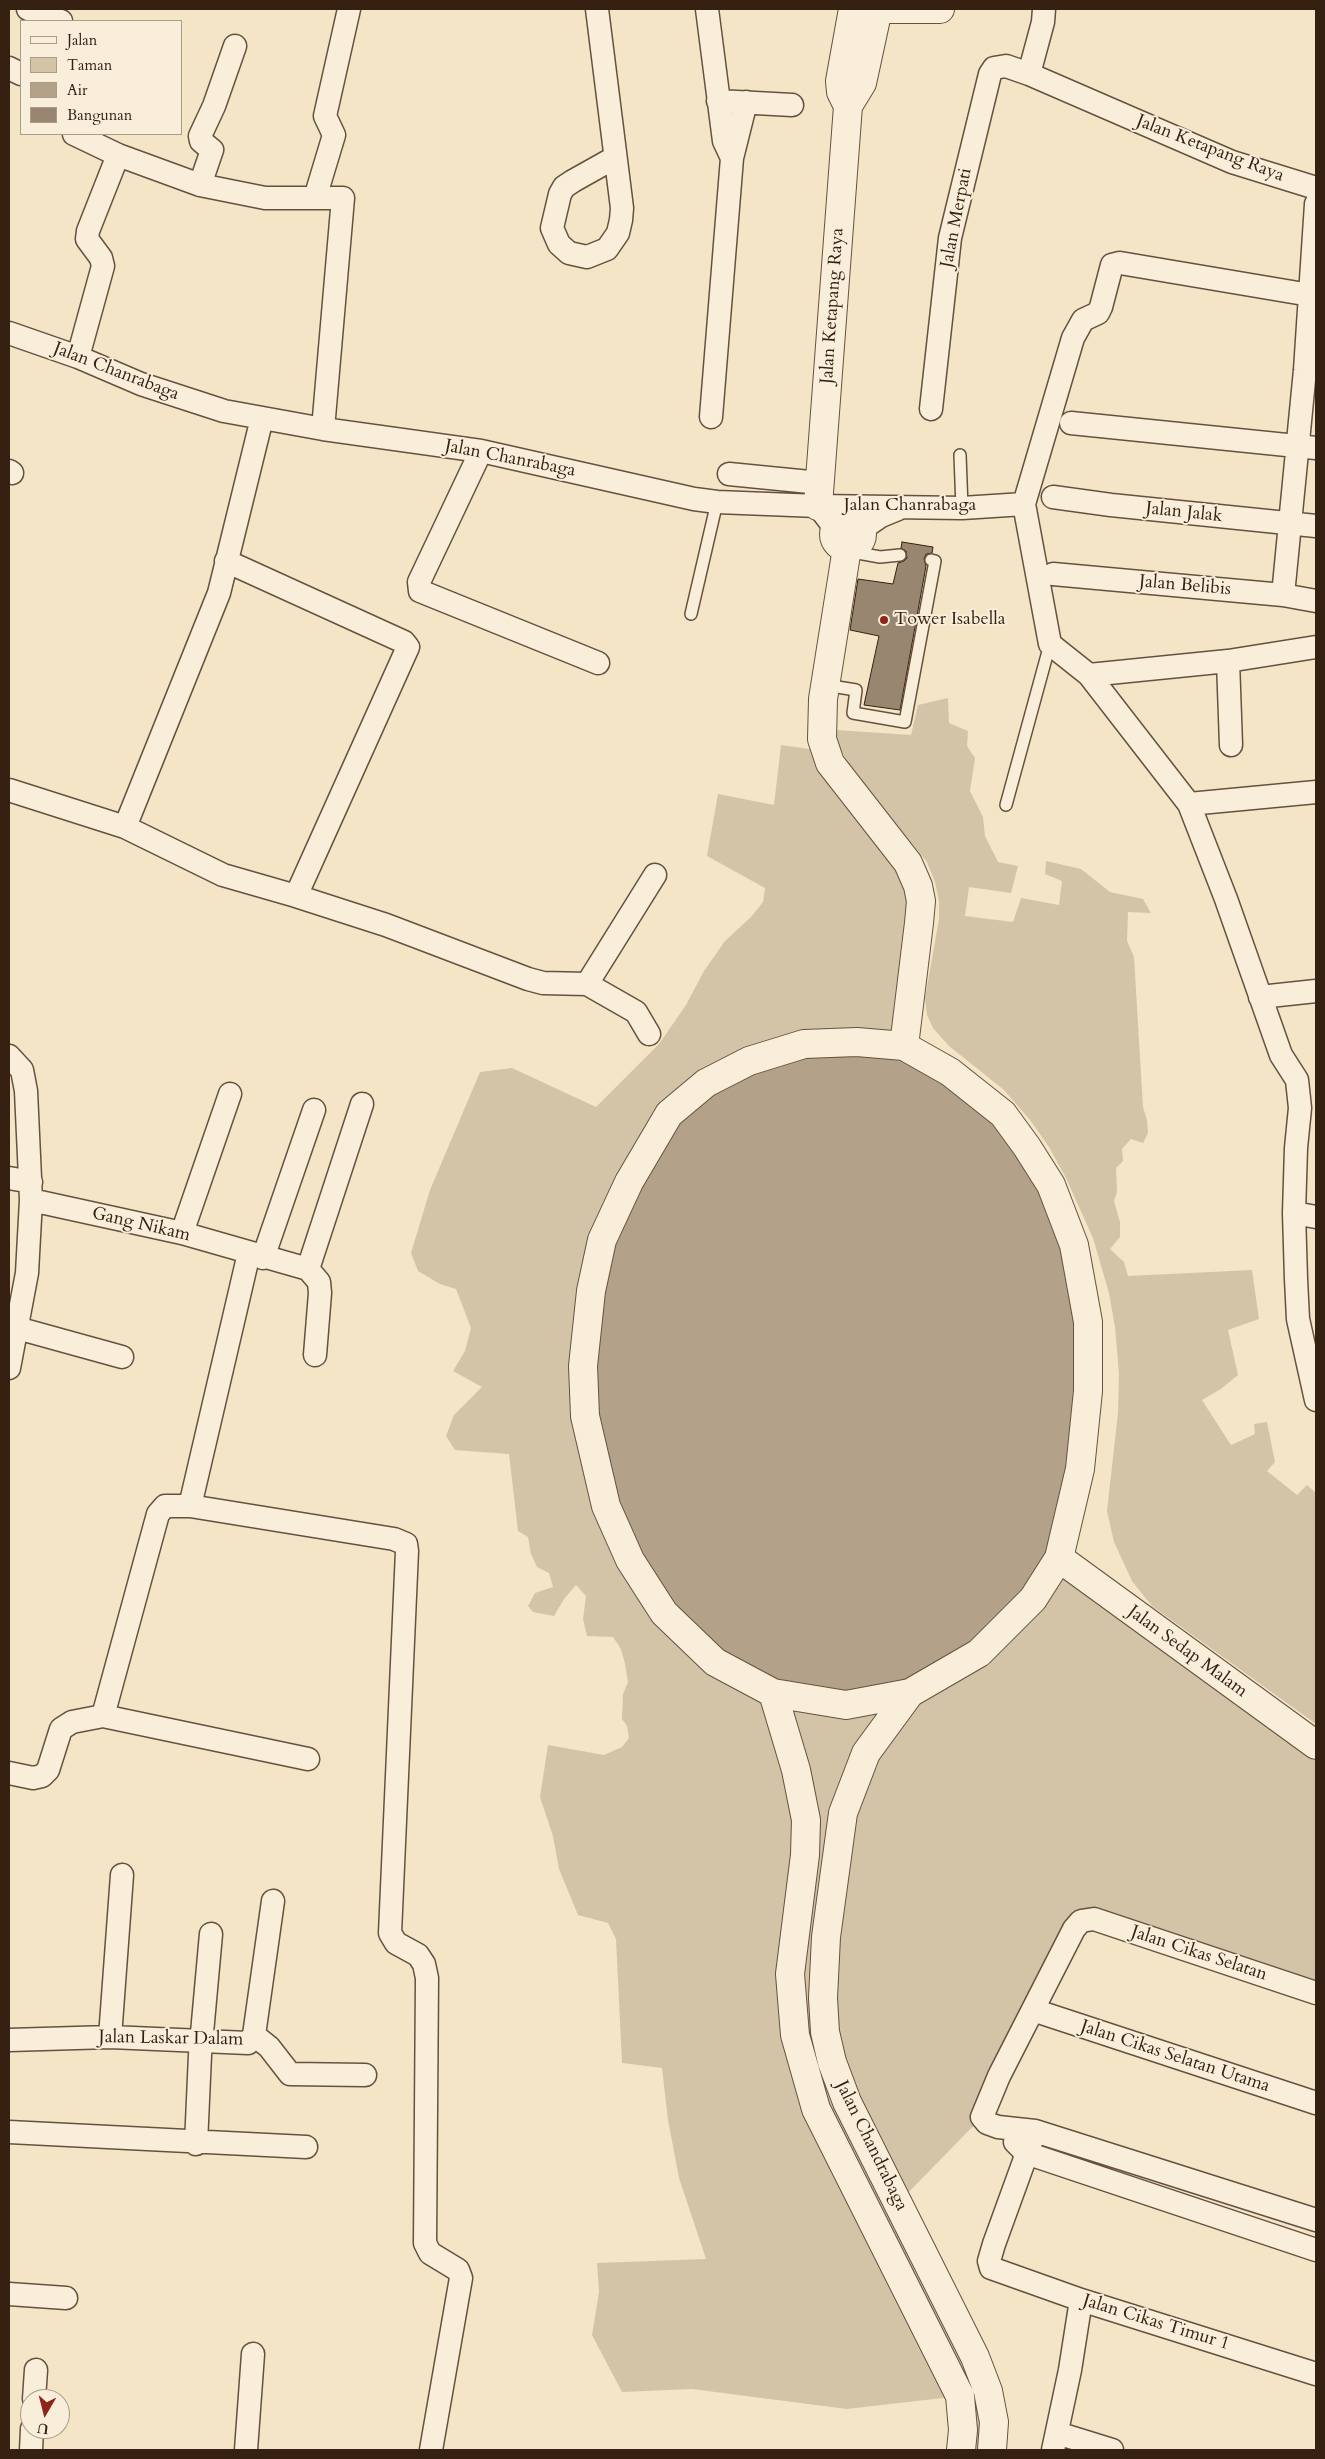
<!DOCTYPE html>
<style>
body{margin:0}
#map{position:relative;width:1325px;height:2459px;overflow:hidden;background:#f4e5c6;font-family:Cardo,serif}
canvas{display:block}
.frame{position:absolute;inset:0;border:10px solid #362012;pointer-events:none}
.legend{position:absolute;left:20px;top:20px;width:162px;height:115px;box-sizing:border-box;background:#f8eeda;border:1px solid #aa9c8a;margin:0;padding:6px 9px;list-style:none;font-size:15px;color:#362012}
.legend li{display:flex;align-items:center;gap:10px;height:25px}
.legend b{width:25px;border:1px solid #aa9c8a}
.north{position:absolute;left:20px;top:2389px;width:50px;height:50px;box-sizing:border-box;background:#f8eeda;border:1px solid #aa9c8a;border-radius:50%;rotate:188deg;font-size:14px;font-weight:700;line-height:20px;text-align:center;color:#362012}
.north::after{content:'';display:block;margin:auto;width:18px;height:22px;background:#8f2418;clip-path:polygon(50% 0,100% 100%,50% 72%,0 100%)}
</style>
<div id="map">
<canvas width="1325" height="2459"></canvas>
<div class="frame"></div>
<ul class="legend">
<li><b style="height:6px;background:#f8eeda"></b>Jalan</li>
<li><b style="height:14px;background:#d4c4a7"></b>Taman</li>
<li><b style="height:14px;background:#b3a289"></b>Air</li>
<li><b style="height:14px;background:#998670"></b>Bangunan</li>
</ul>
<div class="north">U</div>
</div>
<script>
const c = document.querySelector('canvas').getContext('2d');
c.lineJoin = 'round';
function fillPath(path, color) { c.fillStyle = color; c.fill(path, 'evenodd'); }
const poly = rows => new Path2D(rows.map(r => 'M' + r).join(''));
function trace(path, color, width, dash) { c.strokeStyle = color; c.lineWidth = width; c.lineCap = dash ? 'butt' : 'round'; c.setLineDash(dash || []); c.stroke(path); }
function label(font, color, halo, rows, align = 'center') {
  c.font = font + ' Cardo,serif'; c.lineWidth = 4; c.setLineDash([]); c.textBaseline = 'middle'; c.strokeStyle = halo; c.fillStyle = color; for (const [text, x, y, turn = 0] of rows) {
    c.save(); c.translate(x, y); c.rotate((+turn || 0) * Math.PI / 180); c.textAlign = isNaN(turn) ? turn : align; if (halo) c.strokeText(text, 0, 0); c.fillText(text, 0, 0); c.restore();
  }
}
const green = poly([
 [948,698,949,723,968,731,967,746,975,758,970,791,983,817,985,836,998,862,1018,866,1011,893,969,887,965,916,1013,922,1021,898,1059,905,1062,881,1045,874,1046,861,1081,869,1110,892,1143,899,1151,913,1128,912,1127,941,1134,957,1143,1107,1147,1120,1148,1133,1143,1143,1131,1139,1122,1149,1123,1161,1116,1168,1117,1192,1114,1201,1120,1222,1120,1237,1110,1249,1124,1262,1128,1276,1252,1270,1259,1319,1228,1330,1238,1375,1221,1389,1202,1400,1231,1445,1255,1434,1254,1424,1267,1422,1275,1462,1267,1471,1297,1495,1307,1485,1316,1493,1316,1724,1152,1606,1132,1581,1114,1542,1107,1511,1118,1413,1119,1374,1115,1327,1109,1293,1093,1238,1066,1178,1049,1147,1030,1120,1004,1090,949,1046,933,1028,927,1015,925,998,939,919,939,901,935,882,927,862,852,769,836,742,836,730,911,735,918,705],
 [781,745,824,751,908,863,904,1046,1059,1558,1316,1745,1316,1993,1081,1921,983,2116,899,2202,975,2357,992,2450,961,2450,960,2396,847,2409,692,2389,622,2392,592,2335,599,2292,597,2263,706,2259,679,2178,668,2120,662,2068,622,2063,616,1939,608,1923,578,1915,559,1869,553,1836,540,1797,548,1745,604,1755,622,1747,629,1738,627,1726,622,1719,623,1694,628,1682,625,1664,621,1649,613,1637,587,1636,583,1619,586,1596,576,1585,564,1599,554,1616,533,1612,528,1606,535,1593,553,1587,549,1573,537,1567,531,1554,528,1537,518,1531,509,1454,455,1450,446,1436,454,1415,482,1387,453,1371,465,1351,471,1328,456,1289,440,1284,418,1271,411,1253,430,1190,480,1072,512,1068,596,1107,659,1044,686,1005,704,971,725,941,751,917,763,902,765,888,707,856,718,794,774,805]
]);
const water = poly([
 [904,1046,1020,1137,1088,1322,1059,1558,979,1653,846,1705,715,1662,630,1560,583,1366,629,1182,706,1083,749,1061,904,1046]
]);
const building = poly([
 [902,542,933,547,932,553,926,554,924,559,926,566,900,710,864,705,879,636,850,630,858,579,893,584,898,563,904,561,907,558,906,551,901,548,902,542]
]);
const service = poly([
 [960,455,962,508],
 [847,551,880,557,900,555],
 [691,614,717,502],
 [825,685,856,690,853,713,905,722,935,561,931,560],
 [1006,805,1050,644]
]);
const minor = poly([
 [28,9,61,21],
 [597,9,622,208,621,220,618,233,607,249,587,257,569,253,559,244,552,228,560,194,564,187,573,181,614,158],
 [707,9,724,141,732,158,711,417],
 [1044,9,1043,22,1029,74,1232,162,1316,188],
 [9,68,21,74],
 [718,101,792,105],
 [74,134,118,155,200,185,265,198,343,198,323,429],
 [732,158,746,102],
 [200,185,212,150,201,141,200,136,214,106,235,46],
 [315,198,334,135,325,116,349,9],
 [1316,296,1120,263,1112,265,1101,307,1098,313,1083,320,1073,338,1024,504,1050,644,1089,675,1228,661,1316,647],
 [9,333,78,357,141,384,224,411,323,429,481,451,694,499,717,502,818,506,962,508,1024,504],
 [78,357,103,266,101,258,87,239,88,231,118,155],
 [931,409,950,238,990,74,994,68,1006,66,1029,74],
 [1071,423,1316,448],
 [481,451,419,582,420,591,598,663],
 [9,471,12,473],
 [729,474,820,483],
 [1053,497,1111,505,1316,526],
 [818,506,835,528],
 [862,529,881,516,898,509],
 [226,561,404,642,408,647,296,896],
 [1053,574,1283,595,1316,601],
 [1283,595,1305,370,1316,204],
 [1228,661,1231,745],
 [1089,675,1189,804,1226,899,1281,1055,1297,1080,1300,1108,1296,1148,1294,1213,1296,1279,1298,1319,1316,1400],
 [9,790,125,827,223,875,296,896,386,925,528,979,543,983,587,984,636,1012,649,1034],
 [1189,804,1316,792],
 [125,827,219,593,262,418],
 [587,984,655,875],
 [1260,997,1316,991],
 [9,1056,22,1070,26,1091,31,1200,27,1273,9,1368],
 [9,1178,31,1182],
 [31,1200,182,1233,308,1269,362,1104],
 [1294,1213,1316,1217],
 [182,1233,230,1094],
 [263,1258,314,1110],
 [308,1269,319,1282,320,1293,315,1355],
 [17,1328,122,1357],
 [190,1506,249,1253],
 [103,1716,158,1514,165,1506,190,1506,394,1539,406,1544,407,1551,390,1933,396,1943,418,1955,424,1964,427,1978,425,2243,430,2253,458,2270,461,2278,431,2450],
 [9,1773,33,1778,42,1776,48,1770,61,1729,72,1722,103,1716,308,1759],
 [1316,1993,1094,1919,1081,1921,1074,1929,999,2076,982,2117,987,2123,998,2127,1035,2131,1316,2220],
 [1033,2010,1316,2103],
 [254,2035,269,2047,290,2074,365,2075],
 [110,2037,122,1875],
 [9,2040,110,2037,248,2043,254,2035,273,1901],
 [1035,2131,994,2244,989,2261,991,2268,1081,2300,1316,2374],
 [9,2132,306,2147],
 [1015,2142,1026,2153,1316,2250],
 [196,2144,200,2055,211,1934],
 [9,2294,66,2298],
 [34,2399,36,2370],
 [1057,2433,1112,2450],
 [31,2450,32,2429],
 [246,2450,253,2354],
 [1053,2450,1070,2370,1081,2300]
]);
const tertiary = poly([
 [864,9,940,9],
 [848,106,862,83,878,9],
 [818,506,848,106,841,92,840,81,853,9],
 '834 534a14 14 0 1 1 28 0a14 14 0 1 1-28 0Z',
 [847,548,823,699,822,739,830,763,908,863,918,886,921,901,919,923,904,1046],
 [857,1042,904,1046,950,1072,1003,1114,1027,1147,1051,1185,1074,1245,1088,1322,1088,1391,1080,1469,1059,1558,1033,1599,979,1653,910,1693,846,1705,773,1693,715,1662,664,1613,630,1560,606,1506,585,1416,583,1366,591,1291,602,1240,629,1182,669,1114,706,1083,749,1061,804,1044,857,1042],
 [1059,1558,1316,1745],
 [773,1693,796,1770,806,1820,805,1855,790,1974,795,2035,816,2109,960,2396,963,2430,961,2450],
 [910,1693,866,1753,843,1813,826,1937,823,1998,825,2032,832,2062,847,2102,975,2357,988,2391,994,2422,992,2450]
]);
const markers = [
 [884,620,5,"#8f2418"]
];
const streetNames = [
 ["Jalan Ketapang Raya",1210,149,21],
 ["Jalan Merpati",957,218,-79],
 ["Jalan Ketapang Raya",833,306,-86],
 ["Jalan Chanrabaga",116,372,21],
 ["Jalan Chanrabaga",510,459,11],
 ["Jalan Chanrabaga",910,506],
 ["Jalan Jalak",1184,513,6],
 ["Jalan Belibis",1185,586,5],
 ["Gang Nikam",141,1225,13],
 ["Jalan Sedap Malam",1187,1652,36],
 ["Jalan Cikas Selatan",1199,1954,18],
 ["Jalan Laskar Dalam",171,2039,1],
 ["Jalan Cikas Selatan Utama",1175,2057,18],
 ["Jalan Chandrabaga",871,2146,64],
 ["Jalan Cikas Timur 1",1156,2323,17]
];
const poiNames = [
 ["Tower Isabella",894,620]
];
fillPath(green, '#d4c4a7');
fillPath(water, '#b3a289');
trace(water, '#816e59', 1);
fillPath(building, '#998670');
trace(building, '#362012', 1);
trace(service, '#66513f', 14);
trace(minor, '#66513f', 25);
trace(tertiary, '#66513f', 30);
trace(service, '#f8eeda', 11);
trace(minor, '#f8eeda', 22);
trace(tertiary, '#f8eeda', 28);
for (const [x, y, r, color] of markers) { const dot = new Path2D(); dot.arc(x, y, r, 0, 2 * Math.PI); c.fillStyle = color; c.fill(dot); trace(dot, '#f8eeda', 2); }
label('18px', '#362012', '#f8eeda', streetNames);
label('18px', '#362012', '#f8eeda', poiNames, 'left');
</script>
